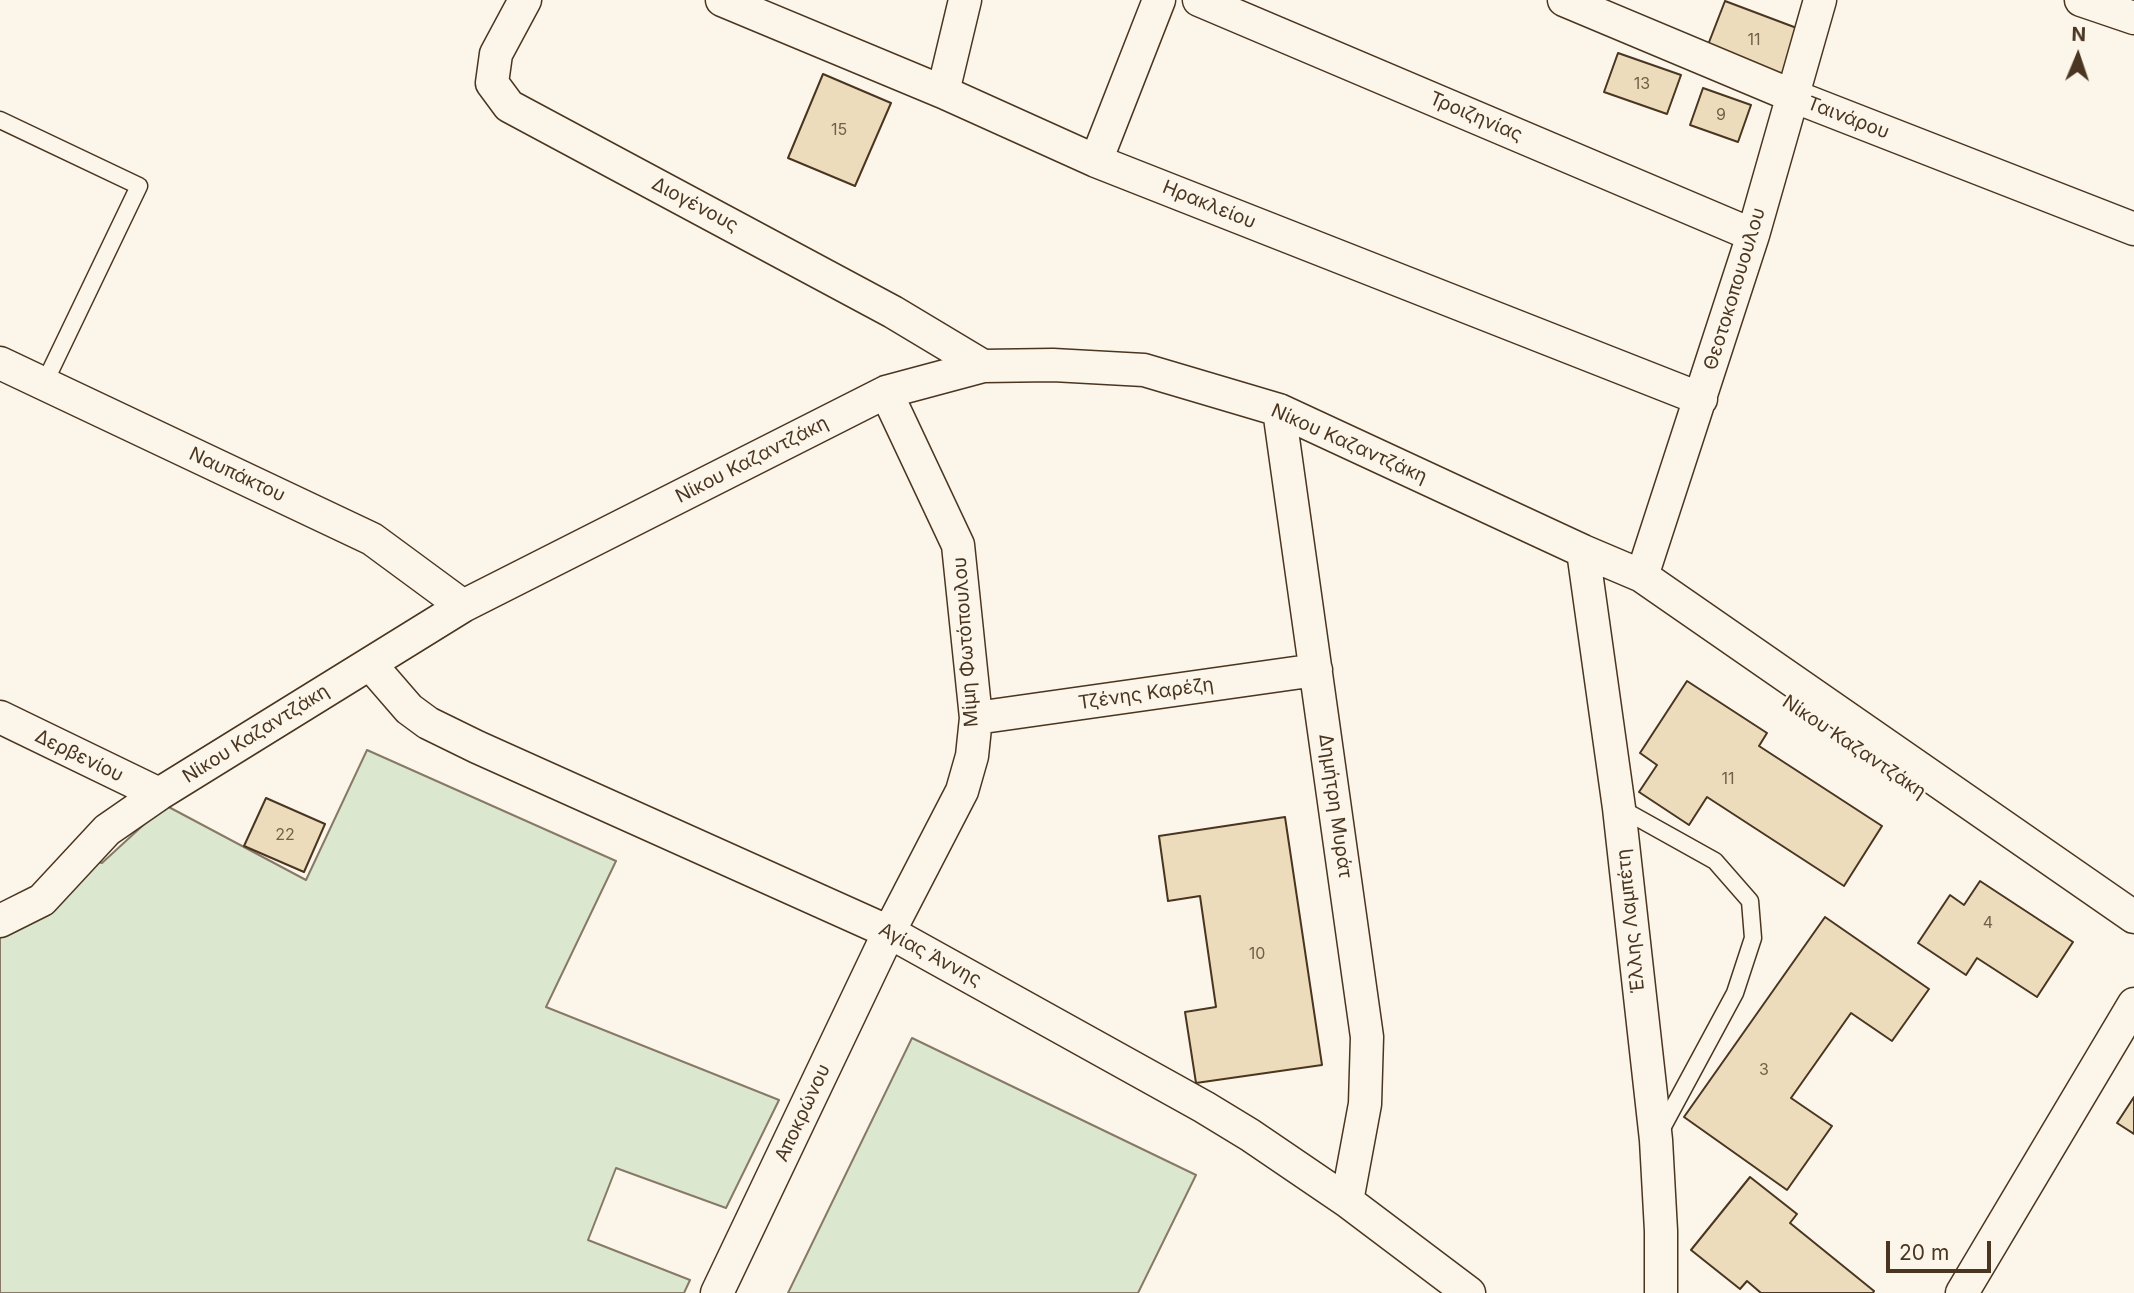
<!DOCTYPE html>
<meta charset="utf-8">
<style>
body{margin:0}
#map{position:relative;width:2134px;height:1293px;overflow:hidden;background:#fbf6e9;font-family:Inter,sans-serif}
canvas{display:block}
.north{position:absolute;left:2043px;top:21px;width:70px;height:70px;-webkit-text-stroke:5px #fbf6e9;paint-order:stroke;rotate:2deg;font-size:19px;font-weight:700;line-height:28px;text-align:center;color:#4a3520}
.north::after{content:'';display:block;margin:auto;width:24px;height:32px;background:#4a3520;clip-path:polygon(50% 0,100% 100%,50% 72%,0 100%)}
.scale{position:absolute;left:1886px;top:1241px;width:105px;height:32px;box-sizing:border-box;border:4px solid #4a3520;border-top:0;padding-left:9px;font-size:21px;line-height:24px;white-space:nowrap;color:#4a3520;-webkit-text-stroke:5px #fbf6e9;paint-order:stroke}
</style>
<div id="map">
<canvas width="2134" height="1293"></canvas>
<div class="north">N</div>
<div class="scale">20 m</div>
</div>
<script>
const c = document.querySelector('canvas').getContext('2d');
c.lineJoin = 'round';
function fillPath(path, color) { c.fillStyle = color; c.fill(path, 'evenodd'); }
const poly = rows => new Path2D(rows.map(r => 'M' + r).join(''));
function trace(path, color, width, dash) { c.strokeStyle = color; c.lineWidth = width; c.lineCap = dash ? 'butt' : 'round'; c.setLineDash(dash || []); c.stroke(path); }
function label(font, color, halo, rows, align = 'center') {
  c.font = font + ' Inter,sans-serif'; c.lineWidth = 5; c.setLineDash([]); c.textBaseline = 'middle'; c.strokeStyle = halo; c.fillStyle = color; for (const [text, x, y, turn = 0] of rows) {
    c.save(); c.translate(x, y); c.rotate((+turn || 0) * Math.PI / 180); c.textAlign = isNaN(turn) ? turn : align; if (halo) c.strokeText(text, 0, 0); c.fillText(text, 0, 0); c.restore();
  }
}
const green = poly([
 [367,750,616,861,546,1007,779,1100,726,1208,616,1168,588,1240,690,1280,684,1293,0,1293,0,905,27,894,65,852,102,863,165,805,306,880,367,750],
 [912,1038,1196,1175,1138,1293,788,1293,912,1038]
]);
const building = poly([
 [1725,1,1802,30,1783,79,1706,50,1725,1],
 [1618,53,1681,75,1667,114,1604,92,1618,53],
 [823,74,891,103,855,186,788,158,823,74],
 [1703,88,1751,105,1738,142,1690,125,1703,88],
 [1687,681,1767,733,1759,746,1882,826,1844,886,1707,797,1689,825,1639,792,1657,765,1640,753,1687,681],
 [266,798,325,824,304,872,244,846,266,798],
 [1285,817,1322,1065,1196,1083,1185,1012,1216,1007,1200,896,1168,901,1159,836,1285,817],
 [1980,881,2073,942,2037,997,1977,958,1966,975,1918,943,1950,895,1964,905,1980,881],
 [1825,917,1929,989,1892,1041,1851,1013,1791,1098,1832,1126,1787,1190,1684,1117,1825,917],
 [2134,1097,2134,1134,2117,1123,2134,1097],
 [1750,1177,1797,1214,1790,1223,1874,1291,1873,1293,1761,1293,1747,1281,1740,1289,1691,1250,1750,1177]
]);
const service = poly([
 [0,120,139,186,44,384],
 [1620,808,1715,861,1750,901,1753,938,1735,993,1660,1132]
]);
const minor = poly([
 [525,0,496,54,492,83,509,106,893,312,983,366],
 [722,0,943,92,1096,161,1701,399],
 [1199,0,1753,235],
 [1564,0,1793,96,2134,229],
 [2081,0,2134,18],
 [943,92,965,0],
 [1096,161,1159,0],
 [0,363,372,539,463,606],
 [1279,410,1367,1037,1365,1104,1347,1201],
 [1583,551,1619,808,1656,1140,1661,1231,1661,1293],
 [1642,576,1753,235,1820,0],
 [370,664,409,709,428,723,477,747,889,932,1204,1107,1250,1135,1347,1201,1469,1293],
 [0,717,159,794],
 [976,718,1316,670],
 [0,921,42,900,107,830,159,794,463,606,886,392,983,366,1053,365,1144,370,1279,410,1583,551,1642,576,2134,917],
 [717,1293,889,932,962,791,972,756,976,718,958,545,886,392],
 [1962,1293,2134,1004]
]);
const numberNames = [
 ["11",1754,40],
 ["13",1642,84],
 ["9",1721,115],
 ["15",839,130],
 ["11",1728,779],
 ["22",285,835],
 ["4",1988,923],
 ["10",1257,954],
 ["3",1764,1070]
];
const streetNames = [
 ["Τροιζηνίας",1476,117,23],
 ["Ταινάρου",1848,118,21],
 ["Διογένους",695,205,28],
 ["Ηρακλείου",1209,205,22],
 ["Θεοτοκοπουουλου",1735,289,-73],
 ["Νίκου Καζαντζάκη",1349,444,24],
 ["Νίκου Καζαντζάκη",752,460,-27],
 ["Ναυπάκτου",237,475,25],
 ["Μίμη Φωτόπουλου",966,642,-94],
 ["Τζένης Καρέζη",1146,694,-8],
 ["Νίκου Καζαντζάκη",256,734,-32],
 ["Νίκου Καζαντζάκη",1854,747,34],
 ["Δερβενίου",79,756,26],
 ["Δημήτρη Μυράτ",1335,806,82],
 ["Έλλης Λαμπέτη",1631,921,-96],
 ["Αγίας Άννης",930,955,28],
 ["Αποκρώνου",803,1113,-65]
];
fillPath(green, '#dce7d0');
trace(green, '#887966', 2);
fillPath(building, '#ecdcbc');
trace(building, '#4a3520', 2);
trace(service, '#4a3520', 19);
trace(minor, '#4a3520', 35);
trace(service, '#fbf6e9', 16);
trace(minor, '#fbf6e9', 32);
label('16px', '#725f47', null, numberNames);
label('19px', '#4a3520', '#fbf6e9', streetNames);
</script>
